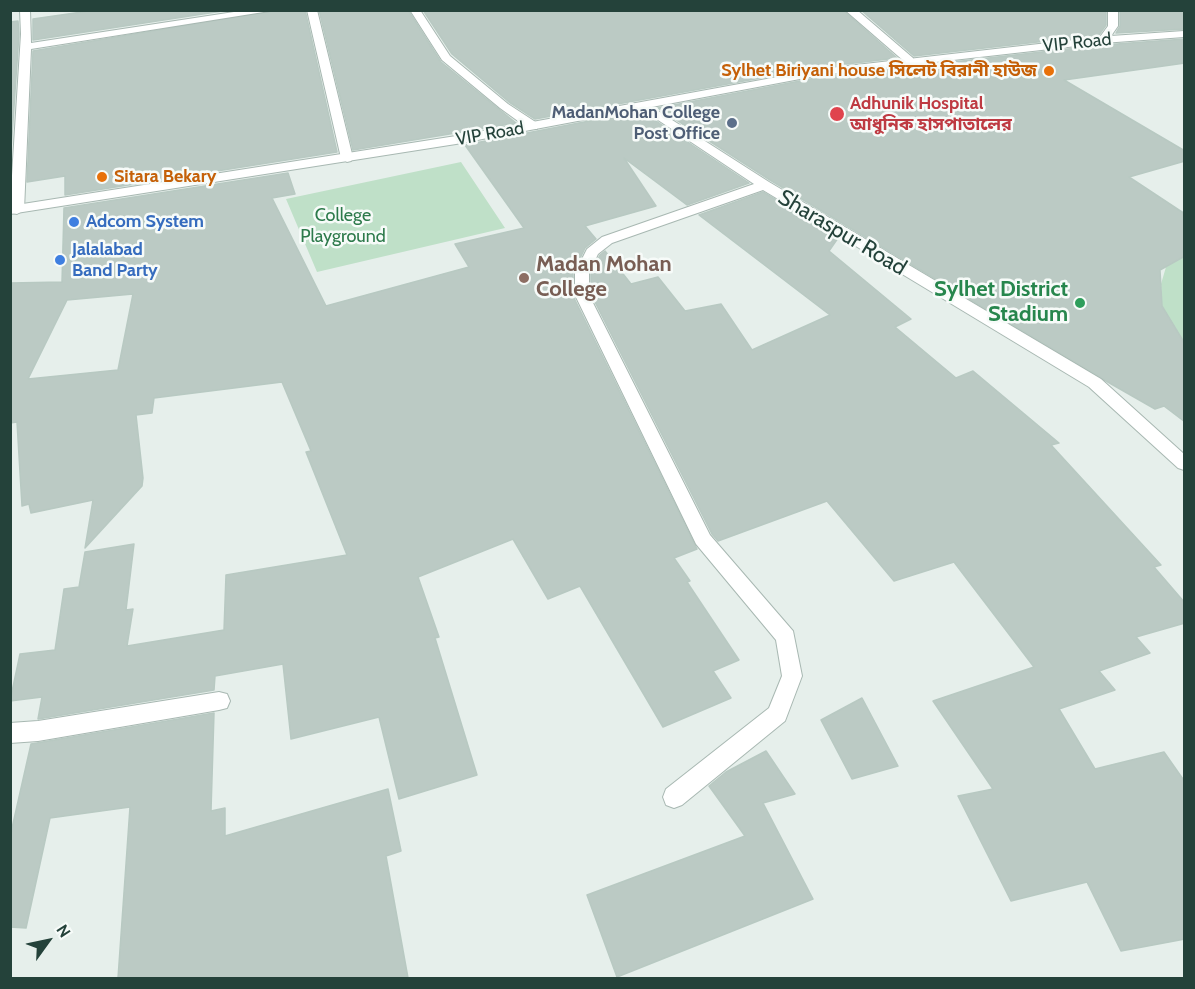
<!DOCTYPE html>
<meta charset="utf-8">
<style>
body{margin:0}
#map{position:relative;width:1195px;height:989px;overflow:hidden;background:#e6efeb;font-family:Cabin,sans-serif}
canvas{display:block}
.frame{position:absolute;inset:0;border:12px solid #24423a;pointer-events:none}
.north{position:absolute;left:18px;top:911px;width:60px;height:60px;-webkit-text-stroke:4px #f7fbf9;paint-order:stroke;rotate:57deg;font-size:16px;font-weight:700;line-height:24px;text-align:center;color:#24423a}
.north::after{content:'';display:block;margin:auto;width:21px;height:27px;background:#24423a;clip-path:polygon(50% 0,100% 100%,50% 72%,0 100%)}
</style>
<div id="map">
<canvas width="1195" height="989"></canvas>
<div class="frame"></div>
<div class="north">N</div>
</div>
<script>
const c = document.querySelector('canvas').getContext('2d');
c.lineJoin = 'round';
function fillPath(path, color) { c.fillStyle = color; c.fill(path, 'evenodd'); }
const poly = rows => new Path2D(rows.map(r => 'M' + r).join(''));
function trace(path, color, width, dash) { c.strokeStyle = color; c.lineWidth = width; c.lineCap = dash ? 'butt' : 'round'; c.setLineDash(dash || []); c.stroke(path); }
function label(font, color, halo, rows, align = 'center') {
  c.font = font + ' Cabin,"Noto Sans Bengali",sans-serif'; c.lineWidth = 5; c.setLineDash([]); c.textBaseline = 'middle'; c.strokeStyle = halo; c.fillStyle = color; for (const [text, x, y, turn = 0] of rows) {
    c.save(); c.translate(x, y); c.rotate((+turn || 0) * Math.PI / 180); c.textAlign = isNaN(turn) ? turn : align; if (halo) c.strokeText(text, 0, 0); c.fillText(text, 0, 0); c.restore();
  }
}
const green = poly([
 [461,162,505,228,317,272,286,199],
 [1184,256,1184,344,1162,306,1161,284,1166,267]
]);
const building = poly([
 [96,10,229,10,33,40,33,19,96,10],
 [278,10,305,10,337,152,65,195,65,176,27,182,33,51,278,10],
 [319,10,408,10,441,62,516,123,353,150,319,10],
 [423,10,843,10,897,58,821,67,535,119,509,102,452,54,423,10],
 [861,10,1106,10,1106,25,1099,35,914,56,861,10],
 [1120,10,1185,10,1185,29,1116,33,1120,26,1120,10],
 [18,21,19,34,10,164,10,22,18,21],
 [1185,39,1185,63,1064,80,1185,151,1185,161,1129,177,1185,214,1185,256,1160,270,1162,306,1185,344,1185,422,1164,406,1155,409,1106,381,770,180,658,108,821,77,1103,45,1185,39],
 [641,111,749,183,687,205,624,158,656,206,585,226,596,239,585,248,573,273,573,296,697,549,674,558,690,581,687,582,739,660,713,671,731,698,663,727,580,586,548,599,513,539,418,577,439,637,435,638,477,775,399,799,379,717,291,739,283,664,215,676,214,690,38,719,42,697,10,701,20,654,55,650,64,589,79,587,85,552,134,544,126,610,133,609,127,646,224,630,226,575,347,555,306,452,311,451,282,382,154,398,152,413,136,415,143,478,142,486,85,548,93,500,31,513,29,504,22,506,17,422,10,423,10,283,62,282,64,208,288,173,295,194,272,198,326,306,469,267,455,244,524,228,465,145,641,111],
 [133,294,118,370,28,379,67,300,133,294],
 [763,192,838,238,829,251,911,319,895,327,956,378,973,371,1059,443,1051,445,1161,565,1154,567,1185,603,1185,623,1136,637,1150,653,1099,671,1115,690,1059,709,1095,769,1164,752,1185,782,1185,939,1121,951,1087,882,1011,901,958,796,993,789,933,701,1034,667,954,562,894,581,827,501,718,541,712,534,591,294,591,274,600,255,605,251,631,284,658,277,685,311,721,304,752,350,830,315,699,215,763,192],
 [862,698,898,766,852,779,821,720,862,698],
 [214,713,211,811,225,808,225,836,388,789,401,851,386,856,408,978,118,978,130,807,50,818,26,928,10,927,10,837,31,744,214,713],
 [766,751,795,794,763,803,813,899,617,977,587,895,745,836,709,786,726,772,766,751]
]);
const minor = poly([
 [20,10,30,10,31,43,247,10,276,10,31,49,24,210,17,214,12,213,10,207,21,34,20,10],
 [307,10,317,10,353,158,351,161,347,162,341,158,307,10],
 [410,10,420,10,450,56,508,104,537,123,537,129,529,129,500,108,442,60,410,10],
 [845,10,857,10,913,58,913,62,905,62,845,10],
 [644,102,769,182,1101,379,1184,454,1184,470,1178,468,1089,387,763,190,612,243,598,254,589,273,589,295,710,535,793,631,802,676,785,721,682,805,674,808,666,805,663,797,666,789,769,708,782,676,776,640,696,544,575,295,575,273,587,249,602,237,754,184,640,108,640,104,644,102],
 [219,692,227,694,230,701,227,708,219,710,38,741,10,743,10,723,38,721,219,692]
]);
const tertiary = poly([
 [1108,10,1118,10,1118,26,1111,36,1184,31,1184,37,1103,43,821,75,456,144,10,214,10,206,456,136,821,69,1100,37,1108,26,1108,10]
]);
const markers = [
 [1049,71,6,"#e8710a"],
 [837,114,8,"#e0444e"],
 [732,123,6,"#5c6f8a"],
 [102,177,6,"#e8710a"],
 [74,222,6,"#3f7fe0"],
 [60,260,6,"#3f7fe0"],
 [524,278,6,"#8d6e63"],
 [1080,303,6,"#2e9e5b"]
];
const farStreetnames = [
 ["VIP Road",1077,43,-6],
 ["VIP Road",490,134,-10]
];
const farFoodnames = [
 ["Sylhet Biriyani house সিলেট বিরানী হাউজ",1037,71],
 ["Sitara Bekary",114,177,"left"]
];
const farHealthnames = [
 ["Adhunik Hospital",850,104],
 ["আধুনিক হাসপাতালের",850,125]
];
const farServicenames = [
 ["MadanMohan College",720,113],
 ["Post Office",720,134]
];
const farParknames = [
 ["College",343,216],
 ["Playground",343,237]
];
const farShopnames = [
 ["Adcom System",86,222],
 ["Jalalabad",72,250],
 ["Band Party",72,271]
];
const streetNames = [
 ["Sharaspur Road",842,233,31]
];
const educationNames = [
 ["Madan Mohan",536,265],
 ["College",536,290]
];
const leisureNames = [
 ["Sylhet District",1068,290],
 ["Stadium",1068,315]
];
fillPath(green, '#bfe0c8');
fillPath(building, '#bbcac4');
trace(building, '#b8c9c2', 1.5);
trace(minor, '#a8b8b2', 2);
trace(tertiary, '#a8b8b2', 2);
fillPath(minor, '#fff');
fillPath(tertiary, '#fff');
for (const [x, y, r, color] of markers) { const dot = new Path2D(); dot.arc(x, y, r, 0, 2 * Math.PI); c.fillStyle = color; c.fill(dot); trace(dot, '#f7fbf9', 2); }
label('18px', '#24423a', '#f7fbf9', farStreetnames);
label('bold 18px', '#c56008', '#f7fbf9', farFoodnames, 'right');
label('bold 18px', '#be3a42', '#f7fbf9', farHealthnames, 'left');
label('bold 18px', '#4e5e75', '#f7fbf9', farServicenames, 'right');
label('18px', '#2d7a4b', '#f7fbf9', farParknames);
label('bold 18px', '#366cbe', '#f7fbf9', farShopnames, 'left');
label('22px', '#24423a', '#f7fbf9', streetNames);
label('bold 22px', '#785e54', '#f7fbf9', educationNames, 'left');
label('bold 22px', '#27864d', '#f7fbf9', leisureNames, 'right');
</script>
